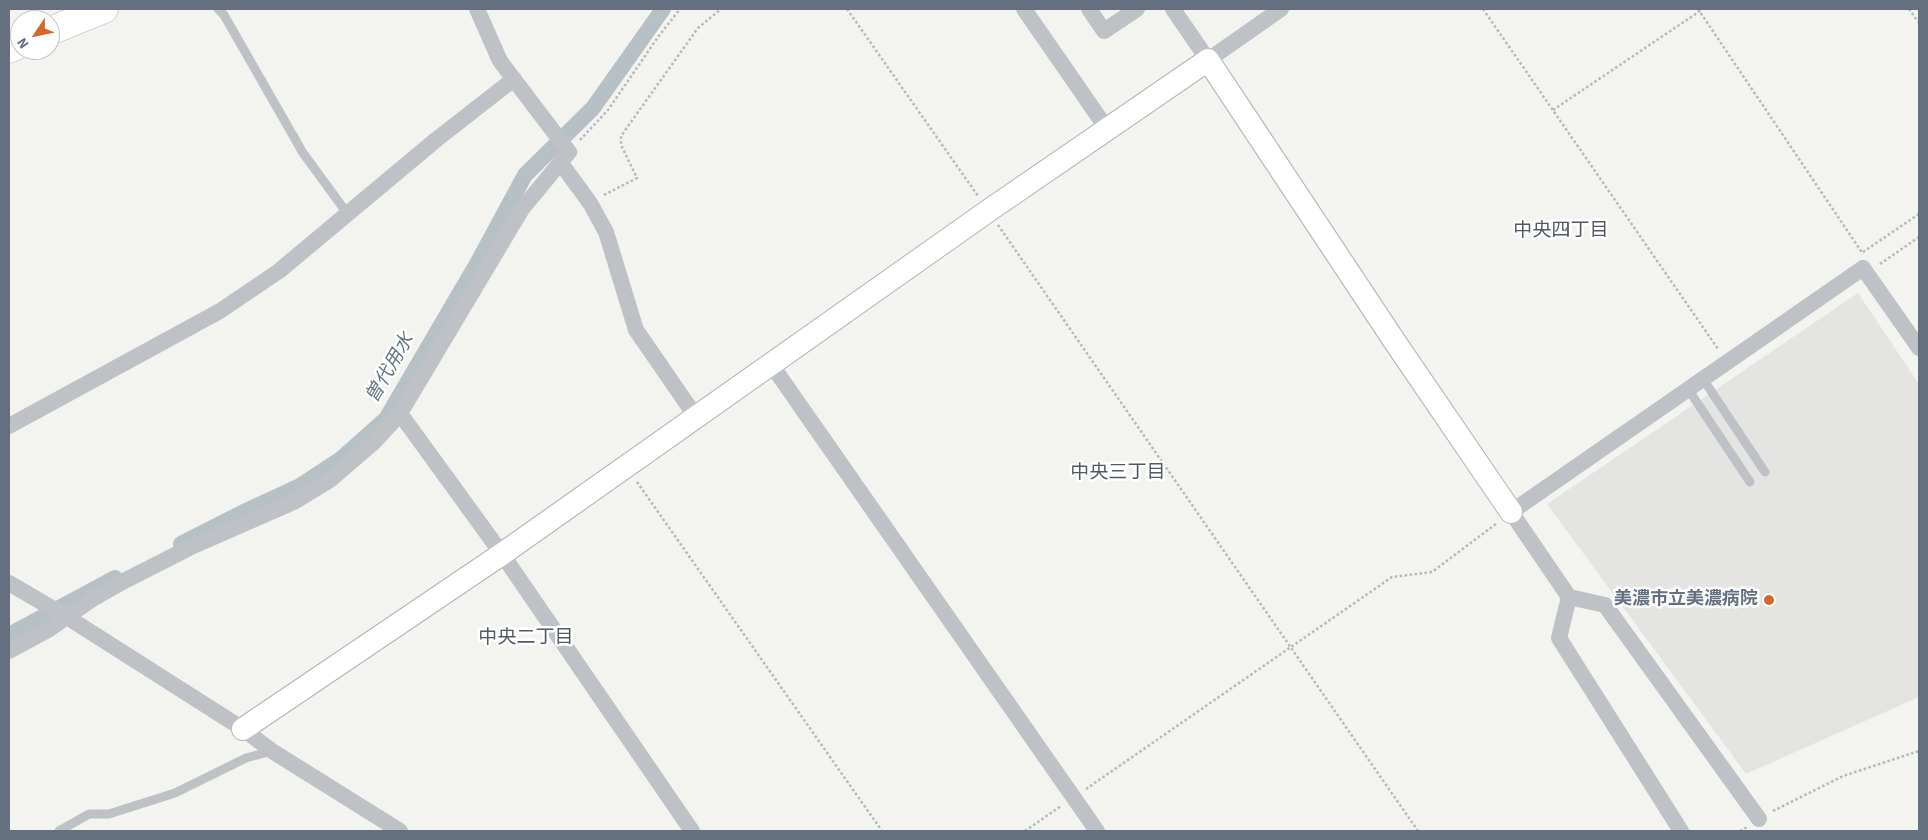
<!DOCTYPE html>
<meta charset="utf-8">
<style>
body{margin:0}
#map{position:relative;width:1928px;height:840px;overflow:hidden;background:#f3f3ef;font-family:"Source Sans 3",sans-serif}
canvas{display:block}
.frame{position:absolute;inset:0;border:10px solid #64707f;pointer-events:none}
.north{position:absolute;left:10px;top:10px;width:50px;height:50px;box-sizing:border-box;background:#fff;border:1px solid #c1c6cc;border-radius:50%;rotate:236deg;font-size:14px;font-weight:700;line-height:20px;text-align:center;color:#64707f}
.north::after{content:'';display:block;margin:auto;width:18px;height:22px;background:#d7652c;clip-path:polygon(50% 0,100% 100%,50% 72%,0 100%)}
</style>
<div id="map">
<canvas width="1928" height="840"></canvas>
<div class="frame"></div>
<div class="north">N</div>
</div>
<script>
const c = document.querySelector('canvas').getContext('2d');
c.lineJoin = 'round';
function fillPath(path, color) { c.fillStyle = color; c.fill(path, 'evenodd'); }
const poly = rows => new Path2D(rows.map(r => 'M' + r).join(''));
function trace(path, color, width, dash) { c.strokeStyle = color; c.lineWidth = width; c.lineCap = dash ? 'butt' : 'round'; c.setLineDash(dash || []); c.stroke(path); }
function label(font, color, halo, rows, align = 'center') {
  c.font = font + ' "Source Sans 3","Noto Sans JP",sans-serif'; c.lineWidth = 5; c.setLineDash([]); c.textBaseline = 'middle'; c.strokeStyle = halo; c.fillStyle = color; for (const [text, x, y, turn = 0] of rows) {
    c.save(); c.translate(x, y); c.rotate((+turn || 0) * Math.PI / 180); c.textAlign = isNaN(turn) ? turn : align; if (halo) c.strokeText(text, 0, 0); c.fillText(text, 0, 0); c.restore();
  }
}
const built = poly([
 [1858,293,1919,384,1919,697,1746,774,1547,504]
]);
const canal = poly([
 [181,544,246,511,300,486,341,459,386,419,478,262,525,175,593,108,663,9],
 [9,635,115,578]
]);
const path = poly([
 [847,9,978,196],
 [1483,9,1718,349],
 [1698,9,1863,254],
 [1909,9,1919,23],
 [1553,110,1703,9],
 [580,140,608,110,658,37,680,9],
 [604,195,637,178,621,145,621,136,698,28,721,9],
 [998,225,1418,831],
 [1863,252,1919,214],
 [1880,264,1919,237],
 [637,482,882,831],
 [1086,789,1392,577,1432,572,1497,523],
 [1773,811,1843,776,1919,751],
 [1025,831,1061,806],
 [1740,831,1747,827]
]);
const lane = poly([
 [218,9,224,15,303,153,347,213],
 [1703,379,1765,472],
 [1688,389,1750,482],
 [59,831,89,814,109,814,175,793,246,758,272,751]
]);
const street = poly([
 [1024,9,1107,129],
 [1089,9,1104,31,1137,9],
 [1173,9,1208,60,1281,9],
 [560,162,590,203,606,232,636,330,696,417],
 [771,364,1097,831],
 [399,415,522,209,569,152,500,61,477,9],
 [9,426,220,311,279,271,437,139,514,79],
 [9,583,67,617,243,729,272,751,400,831],
 [1569,597,1511,512,1863,268,1919,348],
 [9,651,48,630,94,598,126,580,191,547,294,502,330,480,373,443,399,415,404,419,502,554,692,831],
 [1681,831,1559,638,1569,597,1605,605,1759,819]
]);
const secondary = poly([
 [243,729,502,554,988,211,1208,60,1395,342,1511,512]
]);
const highway = poly([
 [50,31,104,9],
 [9,49,20,44]
]);
const markers = [
 [1769,600,6,"#d7652c"]
];
const poiNames = [
 ["美濃市立美濃病院",1758,600]
];
const neighbourhoodNames = [
 ["中央四丁目",1561,232],
 ["中央三丁目",1118,474],
 ["中央二丁目",526,639]
];
const waterNames = [
 ["曽代用水",391,369,-60]
];
fillPath(built, '#e4e5e3');
trace(canal, '#b6c0c5', 16);
trace(secondary, '#b1b5b9', 24);
trace(highway, '#b1b4b7', 29);
trace(path, '#b6b8bb', 2.5, [2.5, 2.5]);
trace(lane, '#bec1c5', 9);
trace(street, '#bec1c5', 16);
trace(secondary, '#fff', 22);
trace(highway, '#fff', 28);
for (const [x, y, r, color] of markers) { const dot = new Path2D(); dot.arc(x, y, r, 0, 2 * Math.PI); c.fillStyle = color; c.fill(dot); trace(dot, '#fff', 2); }
label('bold 18px', '#64707f', '#fff', poiNames, 'right');
label('19px', '#525a64', '#fff', neighbourhoodNames);
label('italic 19px', '#657883', '#fff', waterNames);
</script>
